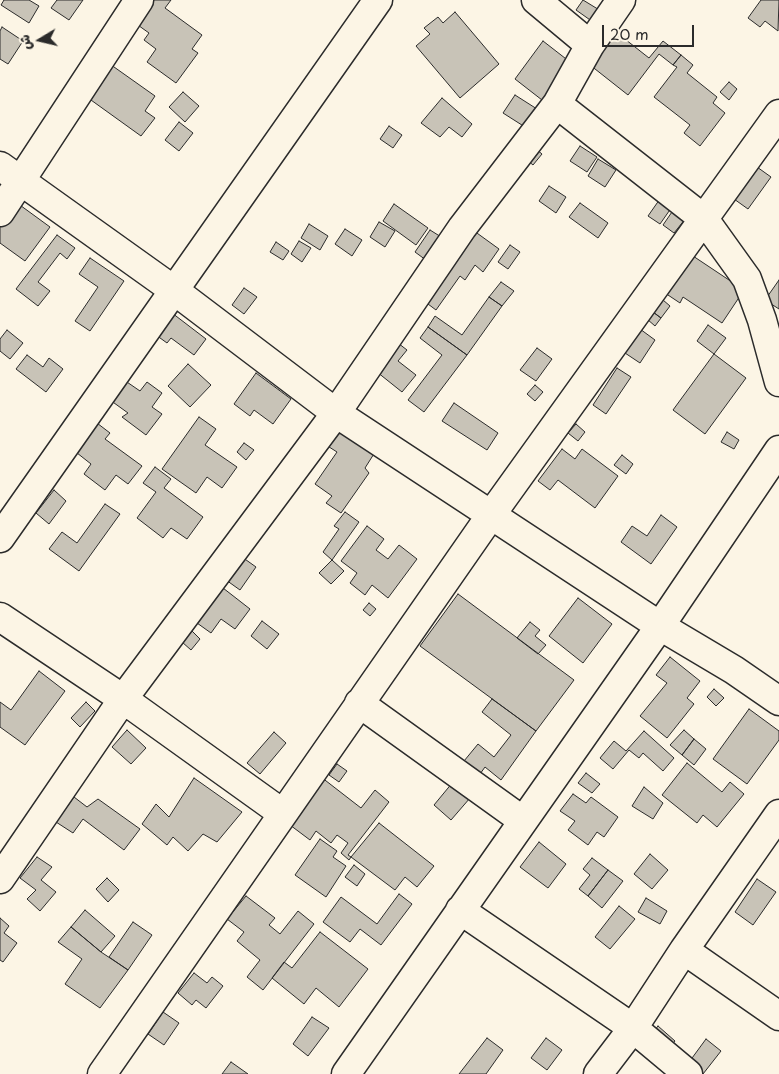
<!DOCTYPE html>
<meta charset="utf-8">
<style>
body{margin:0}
#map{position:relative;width:779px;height:1074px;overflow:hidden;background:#fcf5e5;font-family:"Playpen Sans","Playpen Sans Arabic",sans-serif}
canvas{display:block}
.north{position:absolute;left:15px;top:15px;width:50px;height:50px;-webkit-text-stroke:4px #fcf5e5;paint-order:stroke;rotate:261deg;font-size:14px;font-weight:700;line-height:20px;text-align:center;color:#2b2b2b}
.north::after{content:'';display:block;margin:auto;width:18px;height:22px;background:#2b2b2b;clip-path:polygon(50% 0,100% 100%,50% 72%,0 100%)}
.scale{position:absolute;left:602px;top:25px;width:92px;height:22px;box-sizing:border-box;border:2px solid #2b2b2b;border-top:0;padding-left:6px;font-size:15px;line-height:18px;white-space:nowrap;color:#2b2b2b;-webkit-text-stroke:4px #fcf5e5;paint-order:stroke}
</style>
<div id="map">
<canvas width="779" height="1074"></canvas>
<div class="north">ش</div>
<div class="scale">20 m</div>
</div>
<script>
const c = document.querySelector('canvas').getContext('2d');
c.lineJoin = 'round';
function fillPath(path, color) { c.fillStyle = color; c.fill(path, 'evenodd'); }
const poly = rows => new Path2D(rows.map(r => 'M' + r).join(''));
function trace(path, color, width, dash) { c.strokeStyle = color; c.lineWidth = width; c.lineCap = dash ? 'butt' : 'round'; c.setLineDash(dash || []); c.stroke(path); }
const building = poly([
 [4,0,29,0,39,6,29,23,1,5,4,0],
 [57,0,83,0,69,20,51,8,57,0],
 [152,0,171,0,165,8,202,35,192,49,198,53,176,83,147,62,156,49,144,40,149,33,135,23,152,0],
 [583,0,601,11,593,22,576,10,583,0],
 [761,0,779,0,778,31,765,21,760,27,748,18,761,0],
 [455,12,499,64,460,98,416,46,430,34,424,28,438,17,443,23,455,12],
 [2,27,23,41,8,64,0,59,0,31,2,27],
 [616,32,649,58,663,41,681,55,673,65,659,54,628,95,590,65,616,32],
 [543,41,570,62,542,100,515,79,543,41],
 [681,55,693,65,687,73,717,97,713,103,725,113,700,146,684,133,690,125,654,97,677,67,673,65,681,55],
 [107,62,155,96,145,111,155,118,141,136,84,95,107,62],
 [729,82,737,89,729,100,720,92,729,82],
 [183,92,199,106,185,122,169,107,183,92],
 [515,95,537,109,525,127,503,113,515,95],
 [442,98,472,124,462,137,449,127,440,137,421,123,442,98],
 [179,122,193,133,179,151,165,140,179,122],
 [389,126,402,135,393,148,380,139,389,126],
 [530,144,542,154,533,165,521,155,530,144],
 [580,146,597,157,587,172,570,161,580,146],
 [598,159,616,170,605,187,588,176,598,159],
 [757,167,771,177,748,209,734,199,757,167],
 [549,186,566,197,556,213,539,201,549,186],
 [662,196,674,204,660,224,648,216,662,196],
 [13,200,50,227,25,261,0,243,0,218,13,200],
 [580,203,608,223,598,238,569,217,580,203],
 [394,204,428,228,416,245,383,221,394,204],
 [674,209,686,218,674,233,663,225,674,209],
 [379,222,395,231,385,247,370,237,379,222],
 [309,224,328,236,320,250,301,238,309,224],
 [470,228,499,249,483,272,475,265,465,280,460,276,436,310,420,298,470,228],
 [345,229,362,240,352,256,335,244,345,229],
 [430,230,446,240,430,263,415,252,430,230],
 [57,235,75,248,67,259,60,253,38,282,50,291,38,306,16,289,57,235],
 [299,241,311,248,302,262,291,254,299,241],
 [276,242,289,251,283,260,270,252,276,242],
 [510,245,520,252,508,269,498,262,510,245],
 [690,254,744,290,722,323,683,297,680,303,665,293,690,254],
 [90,258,124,281,90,331,75,321,98,287,79,274,90,258],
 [779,280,779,309,765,300,779,280],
 [501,282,514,291,502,306,489,297,501,282],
 [244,288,257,297,244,314,232,305,244,288],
 [489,297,502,306,467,355,428,327,435,316,462,335,489,297],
 [663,300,670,306,661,318,653,312,663,300],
 [653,312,661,318,655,326,647,319,653,312],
 [172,313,206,339,194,355,171,338,167,343,156,335,172,313],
 [708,325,726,338,714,354,697,341,708,325],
 [428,327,467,355,424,412,408,400,442,355,420,338,428,327],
 [640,329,655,340,640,363,625,353,640,329],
 [7,330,23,343,10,359,0,351,0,339,7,330],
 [394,340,407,350,398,361,416,375,402,392,372,368,394,340],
 [537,348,552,359,536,381,520,370,537,348],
 [714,354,746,378,705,434,673,410,714,354],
 [27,355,43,367,49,358,63,369,46,392,16,369,27,355],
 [188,364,211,385,190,407,168,386,188,364],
 [617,368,631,377,606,414,593,405,617,368],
 [256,373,291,399,273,424,254,410,250,416,234,404,256,373],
 [124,380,140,391,147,382,162,393,152,407,162,414,146,435,122,417,128,413,110,400,124,380],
 [535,385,543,392,535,401,527,394,535,385],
 [454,403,498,433,487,450,442,421,454,403],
 [199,417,216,429,205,445,237,467,222,488,207,477,196,493,162,469,199,417],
 [93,420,110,433,105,439,142,466,128,484,116,475,105,490,84,474,91,464,72,449,93,420],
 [340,424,377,449,365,468,369,473,341,513,326,503,332,496,315,484,337,452,326,445,340,424],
 [576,424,585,432,578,441,568,433,576,424],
 [727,432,739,440,734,449,721,442,727,432],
 [244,443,254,450,246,460,237,452,244,443],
 [562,449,575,459,582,449,618,476,595,508,558,480,550,490,538,481,562,449],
 [622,455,633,464,626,474,614,465,622,455],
 [155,467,171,479,164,488,203,517,187,539,171,528,163,538,137,518,156,492,143,483,155,467],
 [54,490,66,501,49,524,36,513,54,490],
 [105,504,120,514,79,571,49,549,62,532,77,543,105,504],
 [345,512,359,522,332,560,323,552,339,529,334,526,345,512],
 [661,515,677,527,651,564,621,542,632,526,647,536,661,515],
 [367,526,384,539,376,550,388,559,399,545,417,559,388,598,372,585,365,595,350,583,357,573,341,561,367,526],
 [242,557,256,567,240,590,226,580,242,557],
 [332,560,344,571,331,584,319,573,332,560],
 [223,588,250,609,235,629,221,619,211,633,197,623,223,588],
 [458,594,574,680,536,731,420,646,458,594],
 [578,598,612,624,583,663,549,636,578,598],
 [369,603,376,609,370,616,363,610,369,603],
 [262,621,279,634,267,649,251,636,262,621],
 [530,622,540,630,535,636,546,645,538,654,517,638,530,622],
 [192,631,200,639,191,650,182,642,192,631],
 [670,657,700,681,687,698,694,704,667,738,640,716,667,683,656,675,670,657],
 [39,671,65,691,25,745,0,727,0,702,11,710,39,671],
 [714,689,724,698,716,706,707,697,714,689],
 [492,699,536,731,501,780,485,767,480,774,464,761,478,744,494,757,511,735,482,712,492,699],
 [86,702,95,711,80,727,71,718,86,702],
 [749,709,779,731,779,740,747,784,713,759,749,709],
 [127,730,146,748,131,764,112,747,127,730],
 [684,730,694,739,682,755,670,745,684,730],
 [644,731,674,758,663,771,643,753,639,758,629,750,613,769,600,758,614,741,626,751,644,731],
 [274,732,286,743,260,774,247,763,274,732],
 [694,739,706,749,694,765,682,755,694,739],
 [687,763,722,792,730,782,744,794,717,827,703,815,697,823,662,795,687,763],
 [337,764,347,771,339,782,329,775,337,764],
 [586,773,600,784,592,793,578,783,586,773],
 [321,777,361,808,375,790,389,802,348,855,351,857,349,860,341,853,348,843,337,835,331,843,316,831,310,840,286,822,321,777],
 [194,778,242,812,217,842,203,834,188,851,173,837,167,845,142,824,156,804,169,817,194,778],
 [453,782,470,798,451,820,434,805,453,782],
 [644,787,663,803,653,819,632,806,644,787],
 [573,794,586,803,591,797,618,817,604,837,597,832,588,845,568,830,575,821,560,811,573,794],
 [74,797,87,807,98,799,140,829,124,850,83,819,73,833,56,822,74,797],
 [379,823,434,866,417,887,405,877,395,890,351,857,379,823],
 [320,839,337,851,333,857,346,866,326,897,295,875,320,839],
 [539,842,566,864,548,888,520,867,539,842],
 [650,854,668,870,652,889,634,874,650,854],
 [37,857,52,867,41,880,56,892,40,911,27,899,36,890,20,878,37,857],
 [592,858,608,870,588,896,579,889,590,875,583,869,592,858],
 [354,865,365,874,357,886,345,877,354,865],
 [608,870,623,881,602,908,588,896,608,870],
 [107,878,119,890,108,902,96,889,107,878],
 [757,879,776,892,753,925,735,912,757,879],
 [399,894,412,904,381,945,360,929,350,942,323,922,341,897,377,924,399,894],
 [246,896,275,918,269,925,280,934,298,911,314,924,263,990,247,977,260,960,237,941,244,932,227,919,246,896],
 [646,898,667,911,660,924,638,912,646,898],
 [619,906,635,919,610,949,595,937,619,906],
 [85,910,115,936,101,952,71,927,85,910],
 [0,918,9,926,4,933,17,943,3,962,0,960,0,918],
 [133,922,152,935,128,970,109,957,133,922],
 [71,927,101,952,128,970,100,1008,65,984,82,959,58,942,71,927],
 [320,932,368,969,339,1007,316,988,304,1004,272,978,284,962,292,968,320,932],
 [194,973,207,983,212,977,223,986,206,1008,196,1000,192,1005,178,993,194,973],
 [163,1012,179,1023,164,1045,148,1034,163,1012],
 [312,1017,329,1028,308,1056,293,1044,312,1017],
 [658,1026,675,1041,667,1051,650,1036,658,1026],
 [487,1038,503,1050,486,1074,459,1074,487,1038],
 [546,1038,562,1050,547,1070,531,1058,546,1038],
 [706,1039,721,1051,703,1074,691,1074,684,1069,706,1039],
 [231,1062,248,1074,222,1074,231,1062]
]);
const minor = poly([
 [536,0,590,45],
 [557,104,704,219,747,279,762,320,779,382],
 [0,166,175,291,336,413,660,626,734,670,779,701],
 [0,212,139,0],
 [0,538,378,0],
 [0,617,123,699,282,813],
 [359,703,522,820],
 [0,879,123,699,336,413,462,228,557,104,590,45,621,0],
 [460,910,633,1028,688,1074],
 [684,950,779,1016],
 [102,1074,491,515,779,114],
 [346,1074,660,626,779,450],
 [598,1074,633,1028,684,950,779,814]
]);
fillPath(building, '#c8c3b7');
trace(building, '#2b2b2b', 1);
trace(minor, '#2b2b2b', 31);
trace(minor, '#fcf5e5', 28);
</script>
